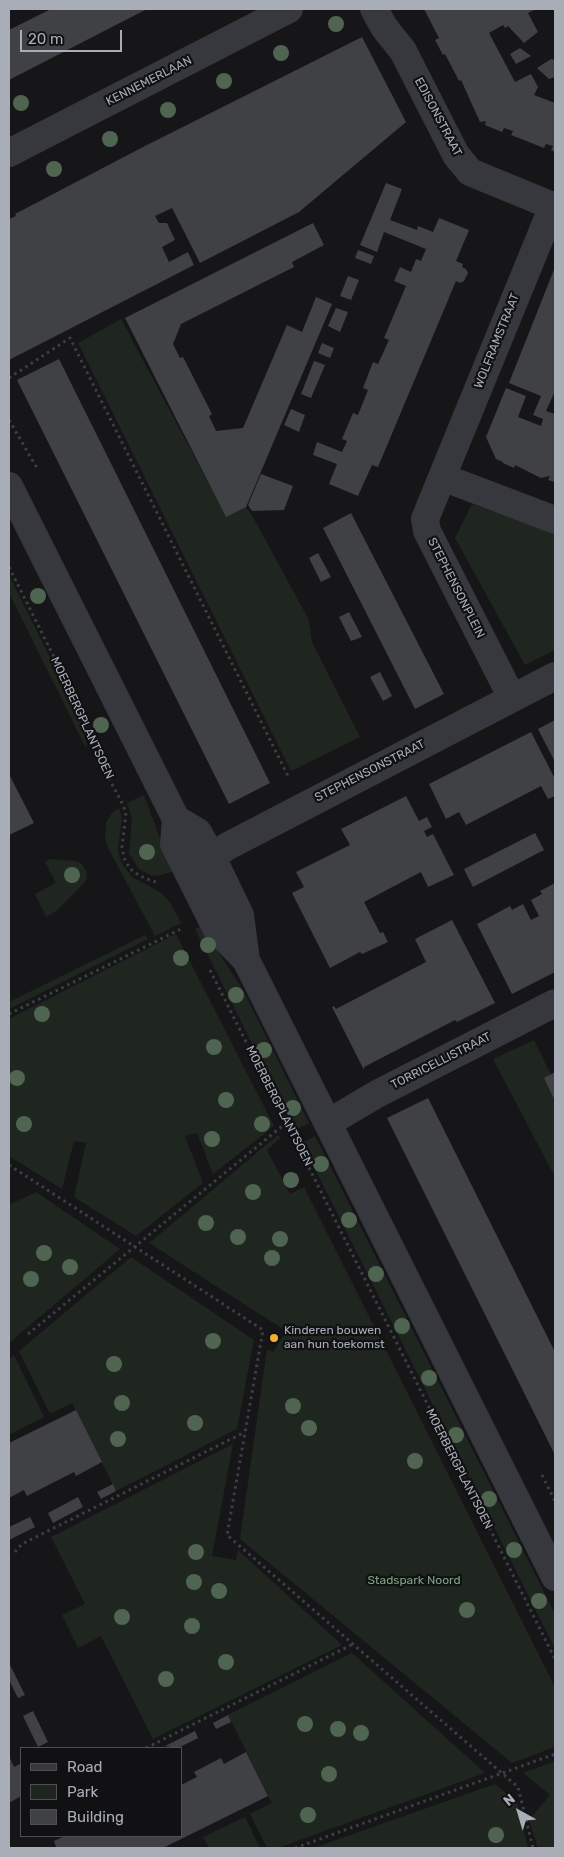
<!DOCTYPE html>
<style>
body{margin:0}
#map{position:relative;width:564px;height:1857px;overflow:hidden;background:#161618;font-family:Rubik,sans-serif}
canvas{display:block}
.frame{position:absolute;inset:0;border:10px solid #a8adb8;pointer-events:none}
.legend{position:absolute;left:20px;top:1747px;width:162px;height:90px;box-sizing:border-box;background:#111113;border:1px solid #4d4f55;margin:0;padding:6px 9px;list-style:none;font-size:15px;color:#a8adb8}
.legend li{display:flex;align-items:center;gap:10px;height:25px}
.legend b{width:25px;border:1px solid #4d4f55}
.north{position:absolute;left:494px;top:1787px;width:50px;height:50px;-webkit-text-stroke:4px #111113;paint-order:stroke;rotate:321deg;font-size:14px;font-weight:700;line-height:20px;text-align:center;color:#a8adb8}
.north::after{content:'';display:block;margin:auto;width:18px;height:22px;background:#a8adb8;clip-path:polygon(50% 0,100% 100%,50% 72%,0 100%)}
.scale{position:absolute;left:20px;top:30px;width:102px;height:22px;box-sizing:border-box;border:2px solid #a8adb8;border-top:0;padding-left:6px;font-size:15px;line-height:18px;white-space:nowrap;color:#a8adb8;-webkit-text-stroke:4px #111113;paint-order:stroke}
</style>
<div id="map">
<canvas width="564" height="1857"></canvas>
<div class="frame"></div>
<ul class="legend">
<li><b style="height:6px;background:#37383d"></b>Road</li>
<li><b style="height:14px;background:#1e261f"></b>Park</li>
<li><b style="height:14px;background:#404145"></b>Building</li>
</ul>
<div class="north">N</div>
<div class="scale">20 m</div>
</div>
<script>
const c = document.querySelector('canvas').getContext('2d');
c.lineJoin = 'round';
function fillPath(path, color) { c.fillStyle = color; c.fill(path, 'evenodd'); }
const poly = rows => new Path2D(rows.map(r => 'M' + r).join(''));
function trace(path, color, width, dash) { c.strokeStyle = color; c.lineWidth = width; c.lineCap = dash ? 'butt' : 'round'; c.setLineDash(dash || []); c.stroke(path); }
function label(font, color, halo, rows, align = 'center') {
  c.font = font + ' Rubik,sans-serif'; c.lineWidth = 4.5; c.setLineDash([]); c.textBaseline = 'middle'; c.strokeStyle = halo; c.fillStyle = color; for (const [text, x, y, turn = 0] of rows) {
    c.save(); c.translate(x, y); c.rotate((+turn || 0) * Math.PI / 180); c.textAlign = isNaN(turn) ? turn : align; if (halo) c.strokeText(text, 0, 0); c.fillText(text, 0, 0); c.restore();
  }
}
const green = poly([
 [121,319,226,516,246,507,253,517,309,620,312,642,360,737,291,771,78,343],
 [472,504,555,534,555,650,525,665,455,538],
 [9,575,79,716,87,745,85,746,83,742,9,593],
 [144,795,160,838,176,870,162,875,152,876,138,868,129,853,132,819,127,803],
 [119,808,122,818,118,848,121,862,132,877,162,893,171,904,181,923,155,936,107,846,105,837,106,822,113,812],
 [50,859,76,861,82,864,87,872,86,881,56,911,46,917,35,894,56,883,45,862],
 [204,925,217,950,243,990,309,1123,295,1130,195,929],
 [176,934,274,1126,213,1174,197,1133,185,1136,203,1183,136,1236,74,1197,86,1143,74,1141,62,1189,9,1156,9,1019],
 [145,935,148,939,9,1009,9,1002],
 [534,1040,555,1083,555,1177,493,1059],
 [278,1135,280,1138,267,1150,290,1194,304,1187,555,1687,555,1747,512,1763,240,1539,267,1349,273,1352,286,1331,149,1243],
 [315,1136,555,1614,555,1649,302,1143],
 [36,1192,120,1249,9,1343,9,1205],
 [131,1257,254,1340,237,1429,116,1491,72,1403,50,1414,19,1351],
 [14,1355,44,1417,9,1435,9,1359],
 [233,1444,212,1556,236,1560,238,1550,342,1645,153,1739,101,1636,78,1648,62,1615,85,1604,51,1537],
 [352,1653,485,1773,278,1848,267,1848,250,1814,272,1803,228,1715],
 [555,1761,555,1848,538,1848,529,1820,550,1795,523,1773],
 [495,1784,517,1802,528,1848,313,1848],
 [245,1817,260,1848,209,1848,203,1837]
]);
const building = poly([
 [51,9,147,9,9,80,9,30],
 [424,9,536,9,528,13,538,32,524,43,508,26,505,28,503,25,489,33,515,82,531,74,538,87,534,95,555,103,555,152,551,150,553,146,546,144,544,148,511,135,513,131,504,128,502,132,485,125,486,121,480,122,461,80,459,81,445,54,443,55,435,40,439,38],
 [362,37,406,122,299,212,200,263,172,208,155,216,159,223,167,223,175,240,162,247,169,262,188,252,194,265,9,360,9,219,16,216,15,214,143,147],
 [520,48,531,56,516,64,510,54],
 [551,59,555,60,555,77,549,79,537,68],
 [386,183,402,189,390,220,417,230,418,226,433,232,439,218,469,230,456,261,463,264,462,267,466,269,468,273,464,281,460,283,456,281,378,467,372,465,358,496,329,484,337,464,313,455,317,442,342,452,347,441,342,439,353,413,358,415,368,390,363,388,373,362,378,364,389,340,384,338,406,286,394,281,400,267,411,272,416,259,421,261,426,249,384,232,377,252,360,245],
 [313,223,324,245,292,262,294,267,181,324,173,344,180,358,183,357,212,414,209,416,216,431,243,428,287,325,302,332,316,297,332,304,246,507,226,517,125,318],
 [358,250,374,256,371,264,355,258],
 [555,267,555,391,546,411,555,414,555,482,548,480,550,476,541,478,515,465,514,468,503,463,503,462,496,459,486,437,506,388,526,396,518,417,541,426,543,419,533,415,541,396,509,383],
 [348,276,359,280,351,300,340,296],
 [336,308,348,312,340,332,328,326],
 [322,343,334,348,330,358,318,353],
 [59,359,270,783,229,804,17,380],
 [314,361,325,365,311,398,301,394],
 [291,409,305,415,299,432,284,425],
 [261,474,293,486,284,510,252,511,248,505],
 [351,513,444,694,415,709,323,528],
 [318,553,331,577,321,582,309,558],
 [349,612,362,637,351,641,339,617],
 [380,672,392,696,383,701,370,677],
 [555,720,555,762,538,729],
 [531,732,555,779,555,796,548,799,541,786,466,825,459,812,446,819,429,784],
 [9,774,34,823,9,835],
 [406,796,419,821,427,817,432,827,424,831,427,837,433,834,454,875,428,887,421,872,364,902,380,933,383,932,388,942,362,954,360,952,330,968,292,893,304,887,296,872,350,845,341,829],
 [535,833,544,850,473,887,464,869],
 [555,883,555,972,512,994,477,924,510,906,512,910,523,904,531,920,539,916,531,900,542,894,540,891],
 [452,920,495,1003,457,1022,455,1020,364,1067,364,1070,332,1007,334,1006,336,1009,426,962,415,939],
 [555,1072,555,1101,544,1078],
 [428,1098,555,1352,555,1455,387,1118],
 [76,1410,102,1462,76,1476,74,1472,27,1496,24,1490,9,1498,9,1443],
 [113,1484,116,1491,101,1499,97,1492],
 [78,1497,83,1507,53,1523,48,1513],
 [30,1517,35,1527,9,1540,9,1527],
 [9,1663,25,1695,18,1698,9,1680],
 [33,1711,48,1742,38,1747,23,1716],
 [228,1715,231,1722,216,1729,213,1723],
 [195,1731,198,1738,178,1748,165,1746],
 [246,1752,268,1796,163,1848,53,1848,56,1847,54,1841,65,1836,181,1836,181,1785,197,1777,194,1772,221,1758,224,1764],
 [9,1756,14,1767,20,1764,21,1767,21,1796,9,1803]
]);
const path = poly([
 [9,378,70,338,289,778],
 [9,420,37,468],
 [9,567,80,709,91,744,122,803,126,813,122,847,124,858,130,869,140,876,158,883],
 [210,970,555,1659],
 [9,1014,181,929],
 [9,1165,263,1330,227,1535,518,1787,533,1848],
 [28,1334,286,1123],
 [542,1475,555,1501],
 [15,1552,22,1544,245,1432],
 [146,1748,355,1643],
 [295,1848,555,1754]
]);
const minor = poly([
 [374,9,384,27,403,51,456,155,470,172,555,207],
 [9,153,289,9],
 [442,477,553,206],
 [512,698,427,531,425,519,442,477,555,520],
 [188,872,228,846,555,676],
 [328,1123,377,1094,555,1003]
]);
const tertiary = poly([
 [9,486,176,819,174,844,217,930,246,960,555,1577],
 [176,819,198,832,212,857,240,915,246,960]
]);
const trees = [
 [336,24],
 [281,53],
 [224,81],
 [21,103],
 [168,110],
 [110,139],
 [54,169],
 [38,596],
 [101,725],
 [147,852],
 [72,875],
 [208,945],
 [181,958],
 [236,995],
 [42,1014],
 [214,1047],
 [264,1050],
 [17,1078],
 [226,1100],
 [293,1108],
 [24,1124],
 [262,1124],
 [212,1139],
 [321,1164],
 [291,1180],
 [253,1192],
 [349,1220],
 [206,1223],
 [238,1237],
 [280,1239],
 [44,1253],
 [272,1258],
 [70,1267],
 [376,1274],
 [31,1279],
 [402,1326],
 [213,1341],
 [114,1364],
 [429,1378],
 [122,1403],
 [293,1406],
 [195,1423],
 [309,1428],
 [456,1435],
 [118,1439],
 [415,1461],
 [489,1499],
 [514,1550],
 [196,1552],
 [194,1582],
 [219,1591],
 [539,1601],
 [467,1610],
 [122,1617],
 [192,1626],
 [226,1662],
 [166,1679],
 [305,1724],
 [338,1729],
 [361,1733],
 [329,1774],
 [308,1815],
 [496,1835]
];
const markers = [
 [274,1338,5,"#f2b134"]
];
const streetNames = [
 ["KENNEMERLAAN",149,81,-27],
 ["EDISONSTRAAT",438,117,62],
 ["WOLFRAMSTRAAT",497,341,-68],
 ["STEPHENSONPLEIN",456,588,63],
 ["MOERBERGPLANTSOEN",82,718,65],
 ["STEPHENSONSTRAAT",370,771,-27],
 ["TORRICELLISTRAAT",441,1061,-27],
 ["MOERBERGPLANTSOEN",279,1106,63],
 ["MOERBERGPLANTSOEN",459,1469,63]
];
const poiNames = [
 ["Kinderen bouwen",284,1331],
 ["aan hun toekomst",284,1345]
];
const parkNames = [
 ["Stadspark Noord",414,1581]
];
fillPath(green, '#1e261f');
fillPath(building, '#404145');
trace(path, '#3d3f44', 3, [2.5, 4]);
trace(minor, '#37383d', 28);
trace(tertiary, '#37383d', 28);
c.fillStyle = '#506452';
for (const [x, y] of trees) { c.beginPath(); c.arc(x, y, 8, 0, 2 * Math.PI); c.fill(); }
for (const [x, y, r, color] of markers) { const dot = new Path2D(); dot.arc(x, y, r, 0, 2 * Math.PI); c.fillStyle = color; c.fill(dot); trace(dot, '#111113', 2); }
label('12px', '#a8adb8', '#111113', streetNames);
label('12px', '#a8adb8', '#111113', poiNames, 'left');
label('12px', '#7fa381', '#111113', parkNames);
</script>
